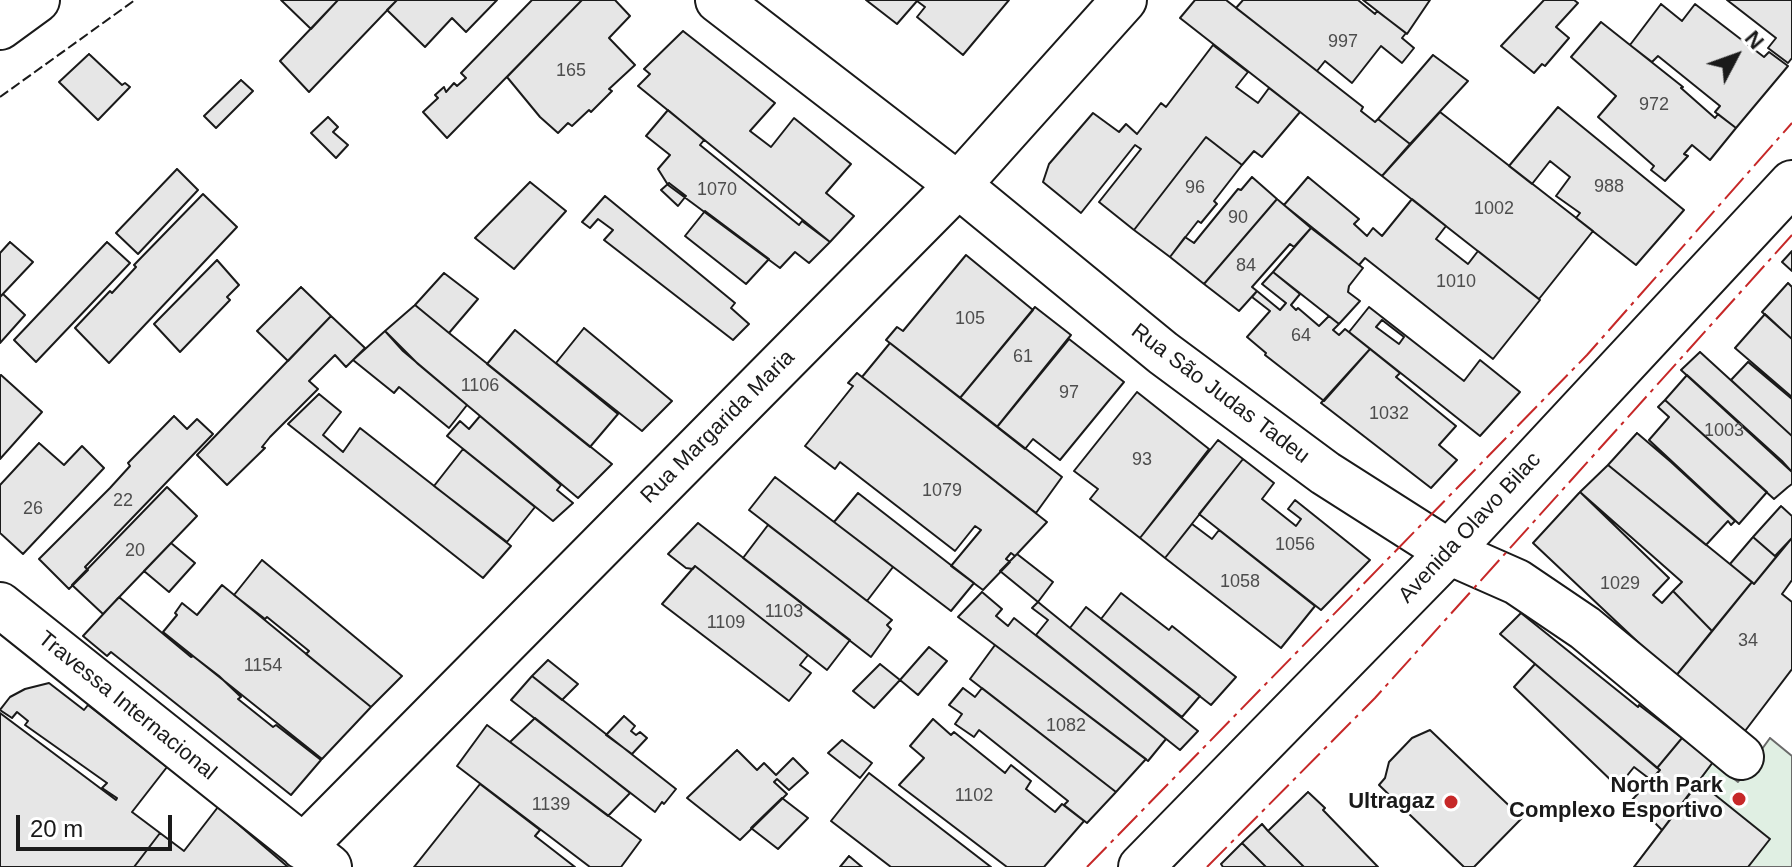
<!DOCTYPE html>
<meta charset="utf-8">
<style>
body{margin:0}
#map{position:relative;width:1792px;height:867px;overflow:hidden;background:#fff;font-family:Arial,sans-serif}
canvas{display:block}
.north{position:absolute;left:1696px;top:16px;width:80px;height:80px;-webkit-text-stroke:6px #fff;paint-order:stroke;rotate:49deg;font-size:22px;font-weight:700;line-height:32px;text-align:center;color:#1a1a1a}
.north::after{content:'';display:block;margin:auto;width:28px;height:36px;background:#1a1a1a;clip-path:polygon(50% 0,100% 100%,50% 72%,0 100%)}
.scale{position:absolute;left:16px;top:815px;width:156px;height:36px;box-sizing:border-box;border:4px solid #1a1a1a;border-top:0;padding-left:10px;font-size:24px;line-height:28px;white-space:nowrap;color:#1a1a1a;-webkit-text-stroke:6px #fff;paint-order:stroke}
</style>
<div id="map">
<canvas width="1792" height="867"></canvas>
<div class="north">N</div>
<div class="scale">20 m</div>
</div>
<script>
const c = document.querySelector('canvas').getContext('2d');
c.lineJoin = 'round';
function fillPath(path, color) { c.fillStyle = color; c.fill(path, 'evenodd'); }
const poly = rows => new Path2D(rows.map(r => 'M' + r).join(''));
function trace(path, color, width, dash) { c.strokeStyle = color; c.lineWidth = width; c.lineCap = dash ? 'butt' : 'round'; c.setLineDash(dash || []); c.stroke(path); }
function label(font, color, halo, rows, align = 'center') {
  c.font = font + ' Arial,sans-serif'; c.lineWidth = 6; c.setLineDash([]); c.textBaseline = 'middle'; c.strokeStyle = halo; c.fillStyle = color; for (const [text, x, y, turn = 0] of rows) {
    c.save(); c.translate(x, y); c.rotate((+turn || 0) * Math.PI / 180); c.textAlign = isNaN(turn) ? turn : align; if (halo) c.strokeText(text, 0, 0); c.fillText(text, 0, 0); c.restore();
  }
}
const green = poly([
 [1770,738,1792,756,1792,867,1634,867,1713,762,1738,782,1770,738]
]);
const building = poly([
 [281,0,338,0,311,29,281,0],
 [338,0,397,0,309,92,280,61,338,0],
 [397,0,497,0,466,32,452,18,425,47,387,10,397,0],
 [532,0,582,0,447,138,423,112,438,98,435,95,444,87,446,92,454,83,457,86,466,78,461,73,532,0],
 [582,0,615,0,630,16,609,38,635,65,609,89,612,91,591,112,589,110,572,126,568,123,558,133,540,117,507,77,582,0],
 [866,0,1009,0,963,55,917,17,925,7,917,1,897,24,866,0],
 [1195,0,1226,0,1363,107,1361,111,1375,122,1378,119,1410,144,1382,176,1180,18,1195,0],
 [1243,0,1358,0,1375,14,1377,11,1406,33,1402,38,1414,48,1402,63,1381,46,1352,83,1325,61,1317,71,1236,8,1243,0],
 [1363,0,1430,0,1407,34,1363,0],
 [1544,0,1574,0,1578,3,1556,27,1569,38,1545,66,1542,64,1534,73,1501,46,1544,0],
 [1727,0,1792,0,1792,58,1788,63,1768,48,1776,38,1727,0],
 [1661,4,1682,21,1695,4,1764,57,1769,52,1788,66,1736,128,1715,112,1720,106,1658,56,1652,62,1630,45,1661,4],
 [1601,22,1683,87,1681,88,1715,118,1718,114,1736,128,1710,160,1692,145,1684,154,1688,156,1665,181,1651,170,1654,166,1598,117,1616,96,1571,57,1601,22],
 [683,31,775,103,750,131,771,147,794,118,851,164,826,193,854,216,830,242,638,86,650,74,644,69,683,31],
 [1213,45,1248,72,1236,87,1258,103,1269,88,1300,112,1262,157,1254,151,1242,165,1206,137,1134,230,1099,202,1141,149,1135,145,1081,213,1043,182,1049,164,1093,113,1119,132,1126,124,1137,134,1161,103,1166,107,1213,45],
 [89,54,122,85,125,83,130,87,98,120,59,82,89,54],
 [1433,55,1468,81,1410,144,1378,119,1433,55],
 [241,80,253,91,216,128,204,116,241,80],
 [1558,107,1684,210,1636,265,1576,218,1580,213,1556,196,1570,177,1550,161,1532,184,1509,166,1558,107],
 [668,110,704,140,700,145,799,225,802,221,830,242,809,263,795,252,780,268,668,185,658,169,670,155,646,136,668,110],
 [1440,112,1593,231,1539,299,1382,176,1440,112],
 [328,117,338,127,333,132,348,145,336,158,311,133,328,117],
 [1206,137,1242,165,1214,201,1217,204,1215,206,1201,223,1198,221,1170,257,1134,230,1206,137],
 [177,169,198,190,138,254,116,233,177,169],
 [1252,177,1277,199,1204,284,1170,257,1185,237,1194,243,1238,189,1241,190,1252,177],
 [1308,177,1359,219,1354,224,1367,236,1373,228,1382,236,1412,199,1446,226,1436,239,1468,264,1478,251,1540,300,1493,359,1365,258,1359,265,1284,205,1308,177],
 [530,182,566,211,514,269,475,238,530,182],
 [669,183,686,196,678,206,661,190,669,183],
 [203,194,237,227,109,363,75,328,110,291,112,293,136,267,134,265,203,194],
 [605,196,735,303,731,308,749,324,733,340,604,240,613,230,598,219,590,228,582,222,605,196],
 [1277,199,1311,228,1294,247,1290,244,1252,287,1257,291,1239,311,1204,284,1277,199],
 [705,211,769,259,746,284,685,236,705,211],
 [1311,228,1363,268,1349,286,1348,292,1360,301,1339,324,1273,272,1311,228],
 [10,242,33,262,0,297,0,253,10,242],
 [107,242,130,263,36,362,14,340,107,242],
 [1792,251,1792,271,1782,262,1792,251],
 [966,255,1033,310,960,398,886,340,897,327,903,331,966,255],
 [217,260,239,285,227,297,230,300,180,352,154,324,217,260],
 [1273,272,1300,294,1291,305,1296,310,1298,308,1319,326,1329,316,1339,324,1333,330,1339,335,1345,329,1370,349,1324,401,1265,355,1266,353,1247,337,1270,311,1252,297,1257,291,1280,310,1286,303,1262,284,1273,272],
 [444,273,478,299,449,333,415,305,444,273],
 [1788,283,1792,287,1792,339,1762,312,1788,283],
 [301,287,331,316,288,361,257,331,301,287],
 [3,294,25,315,0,343,0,297,3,294],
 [415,305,449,333,612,464,578,498,418,364,385,331,415,305],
 [1035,307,1071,335,997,427,960,398,1035,307],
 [1369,307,1464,381,1480,360,1520,392,1480,436,1349,332,1369,307],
 [1382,320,1404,337,1399,344,1376,327,1382,320],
 [1765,314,1792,339,1792,397,1735,348,1765,314],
 [331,316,365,348,346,367,335,355,309,381,318,389,270,437,262,447,265,448,227,485,197,455,331,316],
 [584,328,672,401,642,431,556,363,584,328],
 [515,330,618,414,590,447,487,364,515,330],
 [385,331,403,351,467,405,449,428,399,387,394,393,353,360,385,331],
 [1069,339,1124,382,1060,460,1033,439,1025,449,997,427,1069,339],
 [890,343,1062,477,1036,513,862,377,890,343],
 [1370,349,1400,373,1396,377,1456,426,1439,445,1457,460,1431,488,1321,403,1370,349],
 [1700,352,1792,436,1792,472,1681,370,1700,352],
 [1748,362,1792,399,1792,436,1731,380,1748,362],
 [857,373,1047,522,1017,554,1015,556,1011,553,1006,559,1010,562,983,590,951,566,981,530,975,526,955,551,840,462,835,469,805,446,853,386,848,383,857,373],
 [1,375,42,412,0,459,0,376,1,375],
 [1687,375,1782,461,1792,472,1792,484,1788,487,1774,499,1665,400,1687,375],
 [1137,392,1209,449,1140,538,1090,499,1098,489,1074,471,1137,392],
 [319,394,341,412,323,435,343,452,360,428,511,546,483,578,288,424,319,394],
 [1665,400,1767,492,1739,524,1649,440,1669,417,1658,407,1665,400],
 [174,416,187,429,197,419,213,434,85,567,88,570,69,589,39,559,110,488,130,466,128,463,174,416],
 [480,416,561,485,557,490,573,503,553,521,447,436,460,421,469,429,480,416],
 [1637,433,1671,462,1735,521,1731,525,1728,521,1706,545,1608,465,1637,433],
 [1218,440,1243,459,1165,558,1140,538,1218,440],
 [39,443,64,465,82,446,104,468,23,554,0,533,0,485,39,443],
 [463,449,535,507,507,542,434,486,463,449],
 [1243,459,1274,483,1262,499,1296,526,1301,519,1288,509,1295,500,1370,560,1321,610,1199,514,1243,459],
 [1608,465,1752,582,1712,631,1673,591,1682,582,1580,492,1608,465],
 [775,477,893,567,867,601,749,510,775,477],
 [167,487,197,516,103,614,72,585,167,487],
 [1580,492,1669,578,1653,595,1662,603,1673,591,1712,631,1675,677,1533,543,1580,492],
 [858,493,974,583,951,611,834,522,858,493],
 [1781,506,1792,516,1792,538,1775,556,1753,537,1781,506],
 [698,523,850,640,827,670,695,566,693,569,686,568,668,554,698,523],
 [1192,524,1212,539,1219,530,1315,606,1281,648,1165,558,1192,524],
 [768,525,892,620,887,625,891,629,871,657,743,558,768,525],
 [1753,537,1776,557,1754,584,1730,564,1753,537],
 [1792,538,1792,580,1782,594,1792,602,1792,669,1745,731,1675,677,1752,582,1754,584,1792,538],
 [171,543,195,563,169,592,144,571,171,543],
 [1017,554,1053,582,1038,602,1000,571,1017,554],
 [262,560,402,676,371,707,306,654,309,651,267,617,265,619,234,595,262,560],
 [695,566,808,655,800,665,811,673,789,701,662,604,695,566],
 [222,585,371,707,322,759,163,632,177,615,175,613,182,603,197,615,222,585],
 [982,592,1002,609,996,616,1008,626,1014,618,1166,739,1148,761,958,617,982,592],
 [1121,593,1169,630,1172,626,1236,677,1211,705,1101,619,1121,593],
 [119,597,191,657,193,656,219,676,241,697,238,699,273,727,276,725,321,760,291,795,111,652,107,656,83,636,119,597],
 [1038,602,1070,628,1198,731,1180,750,1036,635,1048,620,1032,608,1038,602],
 [1086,607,1200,696,1182,717,1070,628,1086,607],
 [1521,613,1638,707,1639,705,1682,738,1657,768,1500,634,1521,613],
 [995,645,1146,759,1116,792,970,679,995,645],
 [929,647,947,661,918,695,900,680,929,647],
 [548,660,578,684,562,700,532,676,548,660],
 [880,664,900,680,874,708,853,691,880,664],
 [1535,664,1660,770,1651,780,1634,767,1618,787,1514,687,1535,664],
 [532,676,676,789,664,804,662,802,655,812,511,700,532,676],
 [49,683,84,710,88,705,167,767,132,812,160,833,134,867,0,867,0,713,116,800,117,798,102,788,107,783,25,725,28,721,17,712,12,718,0,710,10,697,25,689,49,683],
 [963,688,975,697,982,688,1116,792,1087,823,1064,805,1068,801,979,730,974,737,955,724,962,714,949,705,963,688],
 [624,716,635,726,631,731,636,735,640,732,647,738,632,754,606,735,624,716],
 [535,718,630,793,608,816,510,742,535,718],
 [933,719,951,735,954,732,1005,773,1011,765,1031,781,1026,789,1055,812,1062,804,1084,821,1044,867,1007,867,899,785,924,758,910,746,933,719],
 [487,725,641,840,621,867,590,867,457,766,487,725],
 [1430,730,1522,818,1474,867,1464,867,1379,785,1385,778,1389,762,1412,738,1430,730],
 [1682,738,1713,762,1662,830,1632,800,1660,770,1657,768,1682,738],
 [842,740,872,763,860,778,828,753,842,740],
 [737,750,757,770,764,763,776,775,793,758,808,773,789,790,777,779,774,782,787,794,740,840,687,798,737,750],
 [869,773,991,867,891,867,831,821,869,773],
 [1699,782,1770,839,1748,867,1634,867,1699,782],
 [480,784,540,830,535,836,575,867,414,867,480,784],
 [1308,792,1325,808,1323,810,1378,867,1304,867,1268,831,1308,792],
 [782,798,808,818,778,849,751,828,782,798],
 [218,807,288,867,134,867,160,833,184,851,218,807],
 [1262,824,1268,831,1304,867,1266,867,1242,843,1262,824],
 [1242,843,1266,867,1223,867,1221,864,1242,843],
 [849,856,862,867,840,867,849,856]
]);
const street = poly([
 [718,0,958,185,1163,353,1325,473,1449,552,1517,582,1585,628,1741,757],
 [0,27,37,0],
 [0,605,329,867],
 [303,847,958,185,1124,0]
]);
const secondary = poly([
 [1141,867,1449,552,1792,183]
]);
const fence = poly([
 [0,97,135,0]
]);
const power = poly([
 [1087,867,1587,355,1792,123],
 [1207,867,1375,698,1792,235]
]);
const markers = [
 [1739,799,8,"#c62828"],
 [1451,802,8,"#c62828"]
];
const numberNames = [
 ["997",1343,42],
 ["165",571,71],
 ["972",1654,105],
 ["988",1609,187],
 ["96",1195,188],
 ["1070",717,190],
 ["1002",1494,209],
 ["90",1238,218],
 ["84",1246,266],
 ["1010",1456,282],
 ["105",970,319],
 ["64",1301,336],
 ["61",1023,357],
 ["1106",480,386],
 ["97",1069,393],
 ["1032",1389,414],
 ["1003",1724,431],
 ["93",1142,460],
 ["1079",942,491],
 ["22",123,501],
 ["26",33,509],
 ["1056",1295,545],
 ["20",135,551],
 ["1058",1240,582],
 ["1029",1620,584],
 ["1103",784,612],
 ["1109",726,623],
 ["34",1748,641],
 ["1154",263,666],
 ["1082",1066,726],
 ["1102",974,796],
 ["1139",551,805]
];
const streetNames = [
 ["Rua São Judas Tadeu",1220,394,37],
 ["Rua Margarida Maria",718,427,-45],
 ["Avenida Olavo Bilac",1470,528,-47],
 ["Travessa Internacional",127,706,39]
];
const poiNames = [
 ["North Park",1723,786],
 ["Complexo Esportivo",1723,811],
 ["Ultragaz",1435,802]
];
fillPath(green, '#e0efe3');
trace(green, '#6a6a6a', 2);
fillPath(building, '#e6e6e6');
trace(building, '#1a1a1a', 2);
trace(street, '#1a1a1a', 48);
trace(secondary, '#1a1a1a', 48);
trace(street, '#fff', 44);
trace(secondary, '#fff', 44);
trace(fence, '#1a1a1a', 2, [10, 4]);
trace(power, '#c62828', 2, [28, 6, 4, 6]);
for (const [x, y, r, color] of markers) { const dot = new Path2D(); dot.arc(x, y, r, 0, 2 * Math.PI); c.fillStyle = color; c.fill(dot); trace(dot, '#fff', 3); }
label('18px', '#4d4d4d', null, numberNames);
label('22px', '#1a1a1a', '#fff', streetNames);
label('bold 22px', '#1a1a1a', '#fff', poiNames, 'right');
</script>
